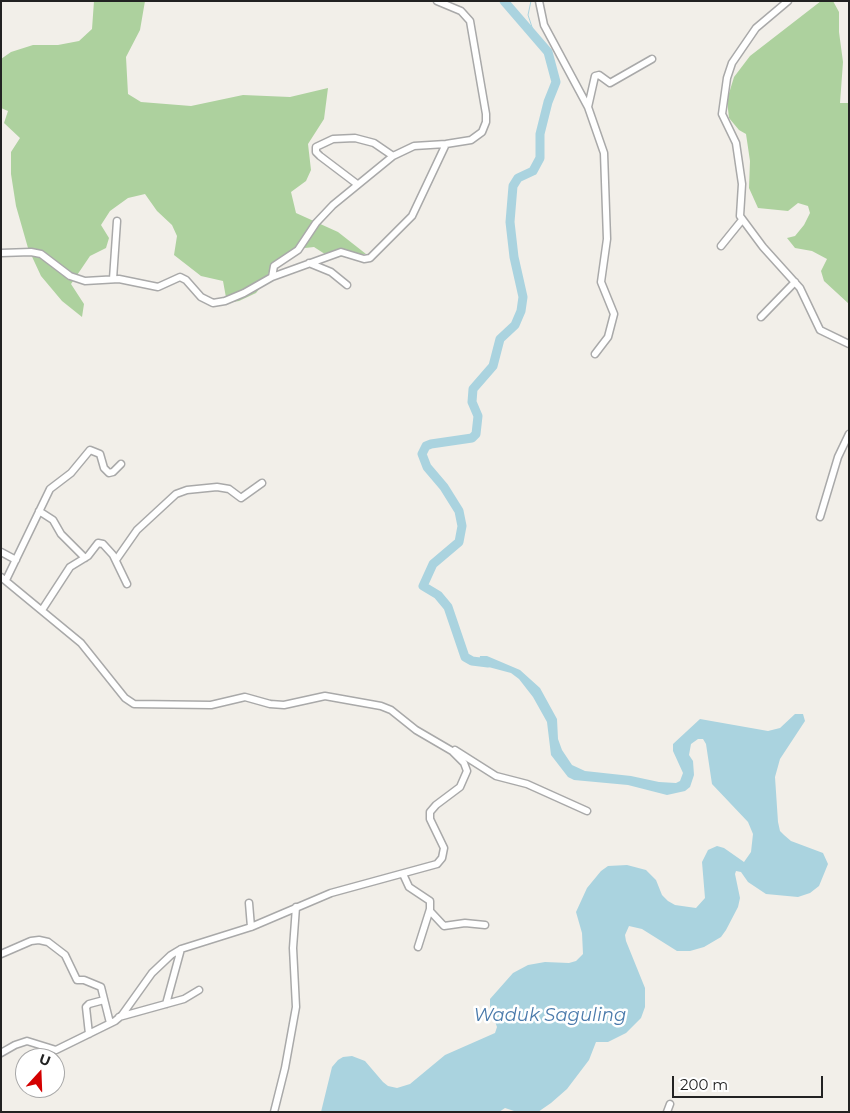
<!DOCTYPE html>
<style>
body{margin:0}
#map{position:relative;width:850px;height:1113px;overflow:hidden;background:#f2efe9;font-family:Montserrat,sans-serif}
canvas{display:block}
.frame{position:absolute;inset:0;border:2px solid #222;pointer-events:none}
.north{position:absolute;left:15px;top:1048px;width:50px;height:50px;box-sizing:border-box;background:#fff;border:1px solid #a7a7a7;border-radius:50%;rotate:20deg;font-size:14px;font-weight:700;line-height:20px;text-align:center;color:#222}
.north::after{content:'';display:block;margin:auto;width:18px;height:22px;background:#d40000;clip-path:polygon(50% 0,100% 100%,50% 72%,0 100%)}
.scale{position:absolute;left:672px;top:1076px;width:151px;height:22px;box-sizing:border-box;border:2px solid #222;border-top:0;padding-left:6px;font-size:15px;line-height:18px;white-space:nowrap;color:#222;-webkit-text-stroke:4px #fff;paint-order:stroke}
</style>
<div id="map">
<canvas width="850" height="1113"></canvas>
<div class="frame"></div>
<div class="north">U</div>
<div class="scale">200 m</div>
</div>
<script>
const c = document.querySelector('canvas').getContext('2d');
c.lineJoin = 'round';
function fillPath(path, color) { c.fillStyle = color; c.fill(path, 'evenodd'); }
const poly = rows => new Path2D(rows.map(r => 'M' + r).join(''));
function trace(path, color, width, dash) { c.strokeStyle = color; c.lineWidth = width; c.lineCap = dash ? 'butt' : 'round'; c.setLineDash(dash || []); c.stroke(path); }
function label(font, color, halo, rows, align = 'center') {
  c.font = font + ' Montserrat,sans-serif'; c.lineWidth = 5; c.setLineDash([]); c.textBaseline = 'middle'; c.strokeStyle = halo; c.fillStyle = color; for (const [text, x, y, turn = 0] of rows) {
    c.save(); c.translate(x, y); c.rotate((+turn || 0) * Math.PI / 180); c.textAlign = isNaN(turn) ? turn : align; if (halo) c.strokeText(text, 0, 0); c.fillText(text, 0, 0); c.restore();
  }
}
const forest = poly([
 [94,1,145,1,140,30,126,57,128,94,141,102,191,106,243,95,290,97,328,88,324,119,308,144,311,170,306,181,291,192,296,213,338,232,366,254,331,258,314,247,296,249,272,266,264,283,256,293,239,301,227,303,223,281,201,276,174,255,177,236,172,225,157,211,145,194,128,198,110,211,101,225,109,238,106,248,90,256,71,284,84,304,82,317,62,301,41,276,28,248,16,206,11,174,11,152,20,138,4,123,8,111,1,108,1,59,11,52,33,45,58,45,79,41,92,29],
 [821,1,833,1,839,12,839,32,843,62,840,103,849,103,849,304,824,281,821,271,827,259,812,251,795,248,787,238,795,236,804,225,810,213,808,206,798,203,788,211,758,208,749,188,750,161,746,134,739,130,729,118,727,100,734,77,750,56]
]);
const water = poly([
 [480,656,487,656,520,670,540,688,557,719,558,739,562,750,572,765,585,771,631,776,659,782,676,783,680,781,683,773,673,751,673,744,700,719,768,731,780,728,795,714,803,714,805,721,780,759,775,777,778,822,780,831,784,835,791,841,823,853,828,864,819,886,810,893,798,897,766,894,748,882,741,872,736,871,735,874,740,898,738,907,726,930,721,937,704,947,690,951,677,951,642,929,629,926,625,935,626,941,645,988,645,1007,641,1018,626,1033,608,1042,596,1042,589,1060,567,1089,551,1103,538,1112,517,1112,505,1108,499,1112,321,1112,332,1067,338,1060,343,1057,352,1056,365,1061,383,1082,388,1086,397,1088,410,1084,445,1055,495,1033,497,1027,490,1007,490,999,513,973,528,965,545,962,569,963,576,961,583,954,582,933,576,912,587,888,601,871,608,866,627,865,646,870,656,880,662,895,668,901,675,905,696,908,705,898,702,862,708,850,717,846,724,848,744,862,751,852,753,834,748,822,712,784,706,744,703,739,698,739,691,744,689,755,693,761,694,775,690,787,685,791,667,795,628,785,574,780,568,777,551,755,547,722,533,697,519,679,511,673,481,665,479,663]
]);
const stream = poly([
 [531,1,528,15,535,36]
]);
const river = poly([
 [488,663,472,661,465,657,448,607,438,595,423,586,433,564,459,542,462,526,459,511,444,487,427,467,422,454,426,446,431,444,472,438,476,434,478,416,472,402,473,389,493,366,500,339,515,325,521,311,523,297,514,257,510,222,513,186,518,178,533,171,540,158,540,134,548,102,556,82,548,52,504,1]
]);
const minor = poly([
 [539,1,544,25,588,107,604,153,607,239,601,282,614,314,608,337,595,354],
 [788,1,756,28,732,63,727,78,722,114,736,143,742,184,740,216,763,247,800,288,820,330,849,344],
 [588,107,595,76,599,75,610,83,652,59],
 [357,184,320,156,316,152,316,147,333,139,355,138,374,143,393,156],
 [721,246,742,220],
 [1,253,31,252,41,254,70,276,85,281,119,279,158,287,180,277,186,280,201,297,213,303,225,301,244,293,272,277,274,266,298,250,316,223,333,205,393,156,414,146,446,144,471,140,482,132,486,122,486,114,470,21,461,11,437,1],
 [309,263,331,272,347,285],
 [272,277,341,252,364,259,370,258,412,216,446,144],
 [113,279,117,221],
 [761,317,795,282],
 [39,511,53,520,61,534,85,558],
 [820,517,838,457,849,434],
 [1,552,16,560],
 [116,560,137,530,176,494,187,490,217,487,229,489,241,498,262,483],
 [1,577,81,643,125,698,134,704,211,705,245,697,270,704,284,705,325,696,381,706,391,710,416,730,452,751,464,763,467,771,460,787,436,805,430,812,430,819,444,848,442,858,437,864,331,893,251,927,181,949,171,955,152,973,122,1015,115,1021,56,1050,27,1041,15,1045,1,1053],
 [6,580,50,489,71,473,90,450,100,454,104,468,109,473,113,472,121,464],
 [42,610,70,567,88,556,98,543,103,544,113,555,127,584],
 [455,750,496,776,527,784,587,811],
 [403,874,409,887,430,901,430,911,444,926,465,923,485,925],
 [249,903,251,927],
 [418,947,430,909],
 [1,954,31,941,39,940,48,942,65,955,77,980,84,980,101,987,110,1023],
 [166,1004,181,949],
 [119,1017,184,999,199,990],
 [89,1034,86,1007,89,1004,104,1000],
 [274,1112,285,1068,296,1007,293,948,296,907],
 [667,1112,670,1104]
]);
const waterNames = [
 ["Waduk Saguling",550,1016]
];
fillPath(forest, '#add19e');
fillPath(water, '#aad3df');
trace(stream, '#aad3df', 1);
trace(river, '#aad3df', 9);
trace(minor, '#a9a9a9', 9);
trace(minor, '#fff', 6);
label('italic 18px', '#4a7aab', '#fff', waterNames);
</script>
